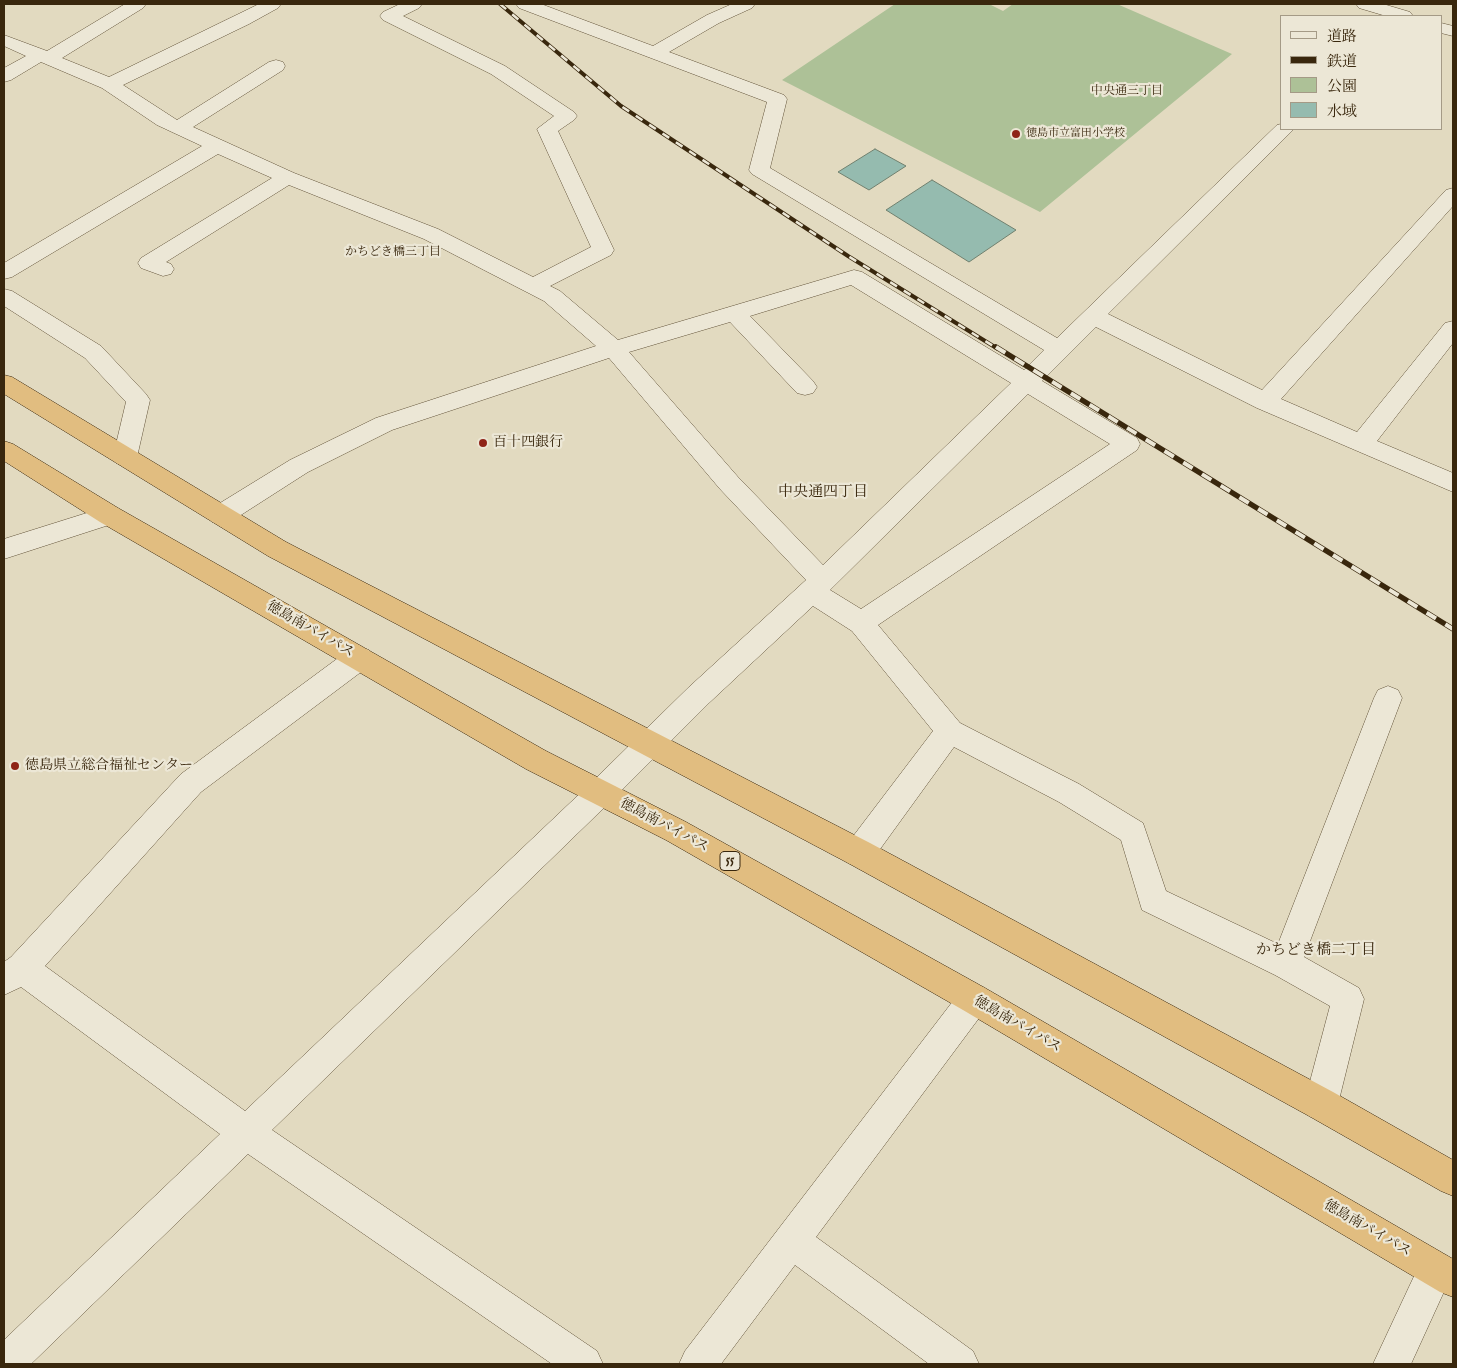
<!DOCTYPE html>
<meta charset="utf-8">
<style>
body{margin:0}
#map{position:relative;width:1457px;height:1368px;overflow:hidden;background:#e2dac0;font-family:"IM FELL English","Noto Serif JP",serif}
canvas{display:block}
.frame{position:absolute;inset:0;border:5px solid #39270d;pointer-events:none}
.legend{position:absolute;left:1280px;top:15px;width:162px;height:115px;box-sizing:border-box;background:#ece7d6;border:1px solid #a49a86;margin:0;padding:6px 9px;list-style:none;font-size:15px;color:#39270d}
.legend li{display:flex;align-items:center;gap:10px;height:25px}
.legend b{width:25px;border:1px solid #a49a86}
</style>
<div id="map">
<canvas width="1457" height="1368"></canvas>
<div class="frame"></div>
<ul class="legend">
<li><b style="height:6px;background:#ece7d6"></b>道路</li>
<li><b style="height:6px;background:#39270d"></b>鉄道</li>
<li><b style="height:14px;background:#adc197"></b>公園</li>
<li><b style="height:14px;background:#95bbaf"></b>水域</li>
</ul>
</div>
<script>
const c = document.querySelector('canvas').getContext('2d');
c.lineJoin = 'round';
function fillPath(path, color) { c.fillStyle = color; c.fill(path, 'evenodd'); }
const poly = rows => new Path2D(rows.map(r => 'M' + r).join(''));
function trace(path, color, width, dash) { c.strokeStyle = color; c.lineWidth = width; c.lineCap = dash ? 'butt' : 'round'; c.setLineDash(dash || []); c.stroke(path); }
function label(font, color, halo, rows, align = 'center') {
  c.font = font + ' "IM FELL English","Noto Serif JP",serif'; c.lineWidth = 4.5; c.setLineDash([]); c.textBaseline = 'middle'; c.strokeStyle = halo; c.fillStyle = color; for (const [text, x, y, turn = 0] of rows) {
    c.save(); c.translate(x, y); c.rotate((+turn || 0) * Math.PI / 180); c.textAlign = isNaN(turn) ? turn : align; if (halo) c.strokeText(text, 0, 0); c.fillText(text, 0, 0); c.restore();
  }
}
const green = poly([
 [895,4,989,4,1003,11,1013,4,1117,4,1232,54,1040,212,782,80]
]);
const water = poly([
 [875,149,906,166,869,190,838,172,875,149],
 [932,180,1016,230,969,262,886,210,932,180]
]);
const minor = poly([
 [125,4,146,4,143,8,62,58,109,77,259,4,281,4,278,8,249,24,123,85,177,120,269,62,276,60,283,62,285,66,283,70,193,127,294,173,438,229,533,277,591,247,537,129,554,116,491,74,383,20,380,16,383,12,400,4,422,4,419,8,403,16,505,66,574,112,577,116,574,120,558,131,614,250,611,255,550,286,560,291,618,340,854,270,862,272,1024,370,1044,350,752,174,749,170,767,102,519,8,516,4,541,4,653,46,707,15,732,4,755,4,752,8,719,23,669,52,784,95,787,99,770,168,1057,338,1277,125,1281,124,1281,129,1294,129,1108,314,1262,390,1446,190,1453,188,1453,206,1281,399,1357,432,1445,323,1453,321,1453,343,1377,441,1453,473,1453,492,1257,408,1096,327,1042,381,1137,438,1140,444,1137,450,878,625,960,723,1079,784,1143,823,1166,891,1278,944,1374,698,1378,690,1388,686,1398,690,1402,698,1304,957,1359,988,1364,999,1338,1104,1333,1116,1321,1121,1309,1116,1304,1104,1330,1006,1275,975,1142,910,1121,840,1059,802,954,747,870,863,859,867,848,863,844,853,848,843,933,731,852,631,813,606,709,703,611,801,272,1130,597,1351,603,1364,552,1364,248,1154,31,1364,4,1364,4,1340,220,1134,21,987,4,995,4,962,11,957,181,774,349,650,359,647,369,650,373,658,369,666,201,792,45,966,245,1111,591,783,689,687,806,580,720,489,609,358,392,430,308,472,230,522,221,524,212,522,208,515,212,508,290,460,376,418,596,346,544,301,424,239,289,185,166,262,171,264,174,269,171,274,163,276,141,268,138,263,141,258,272,178,218,154,12,277,4,279,4,263,202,146,157,125,102,88,41,62,11,80,4,82,4,68,26,56,4,46,4,35,47,51,125,4],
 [851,285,1011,383,823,565,738,477,629,352,730,322,797,393,805,395,813,393,817,387,813,381,750,316,851,285],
 [1028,394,1110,444,861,609,830,590,1028,394],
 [1356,4,1383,4,1410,12,1413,16,1386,16,1359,8,1356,4],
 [1441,23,1453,26,1453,36,1441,33,1441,23],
 [4,289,12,291,101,346,146,394,150,400,137,457,134,463,125,466,116,463,113,457,126,402,85,358,4,306,4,289],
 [109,506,118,508,122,515,118,522,4,559,4,539,109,506],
 [974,984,985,988,990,999,985,1010,816,1237,973,1351,979,1364,929,1364,795,1265,721,1364,679,1364,685,1351,963,988,974,984],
 [1436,1252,1449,1257,1453,1272,1411,1364,1373,1364,1423,1257,1436,1252]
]);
const highway = poly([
 [4,375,12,377,286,542,870,843,1333,1092,1453,1160,1453,1196,1441,1191,1309,1116,848,863,268,556,4,394,4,375],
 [4,441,13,444,118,508,546,751,686,822,985,988,1453,1259,1453,1297,1440,1292,963,1010,666,840,526,769,100,522,4,461,4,441]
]);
const railFar1 = poly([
 [500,4,621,106,848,256,998,349]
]);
const rail = poly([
 [996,347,1453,629]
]);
const markers = [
 [1016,134,5,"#8f2418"],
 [483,443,5,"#8f2418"],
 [15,766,5,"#8f2418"]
];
const farPoinames = [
 ["徳島市立富田小学校",1026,134]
];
const farNeighbourhoodnames = [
 ["中央通三丁目",1127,92],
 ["かちどき橋三丁目",393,253]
];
const shields = [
 [730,861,20]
];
const shieldNames = [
 ["55",730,861]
];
const poiNames = [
 ["百十四銀行",493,443],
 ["徳島県立総合福祉センター",25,766]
];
const streetNames = [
 ["徳島南バイパス",310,630,30],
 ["徳島南バイパス",664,826,28],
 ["徳島南バイパス",1017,1025,30],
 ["徳島南バイパス",1367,1229,30]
];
const neighbourhoodNames = [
 ["中央通四丁目",823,493],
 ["かちどき橋二丁目",1316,951]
];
fillPath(green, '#adc197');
fillPath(water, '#95bbaf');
trace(water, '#70806e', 1);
trace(minor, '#63543a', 1);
trace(highway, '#39270d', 1);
fillPath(minor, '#ece7d6');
fillPath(highway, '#e1bd80');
trace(railFar1, '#39270d', 4);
trace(rail, '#39270d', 5.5);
trace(railFar1, '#ece7d6', 2.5, [8]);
trace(rail, '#ece7d6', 4, [11]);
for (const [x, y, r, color] of markers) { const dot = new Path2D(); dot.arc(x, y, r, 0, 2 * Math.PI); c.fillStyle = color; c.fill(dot); trace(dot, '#ece7d6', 2); }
label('11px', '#39270d', '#ece7d6', farPoinames, 'left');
label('12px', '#39270d', '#ece7d6', farNeighbourhoodnames);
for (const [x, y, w] of shields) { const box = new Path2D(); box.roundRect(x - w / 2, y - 9.5, w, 19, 4); c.fillStyle = '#ece7d6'; c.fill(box); trace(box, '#39270d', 1); }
label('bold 12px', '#39270d', null, shieldNames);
label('14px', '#39270d', '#ece7d6', poiNames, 'left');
label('14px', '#39270d', '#ece7d6', streetNames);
label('15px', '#39270d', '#ece7d6', neighbourhoodNames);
</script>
